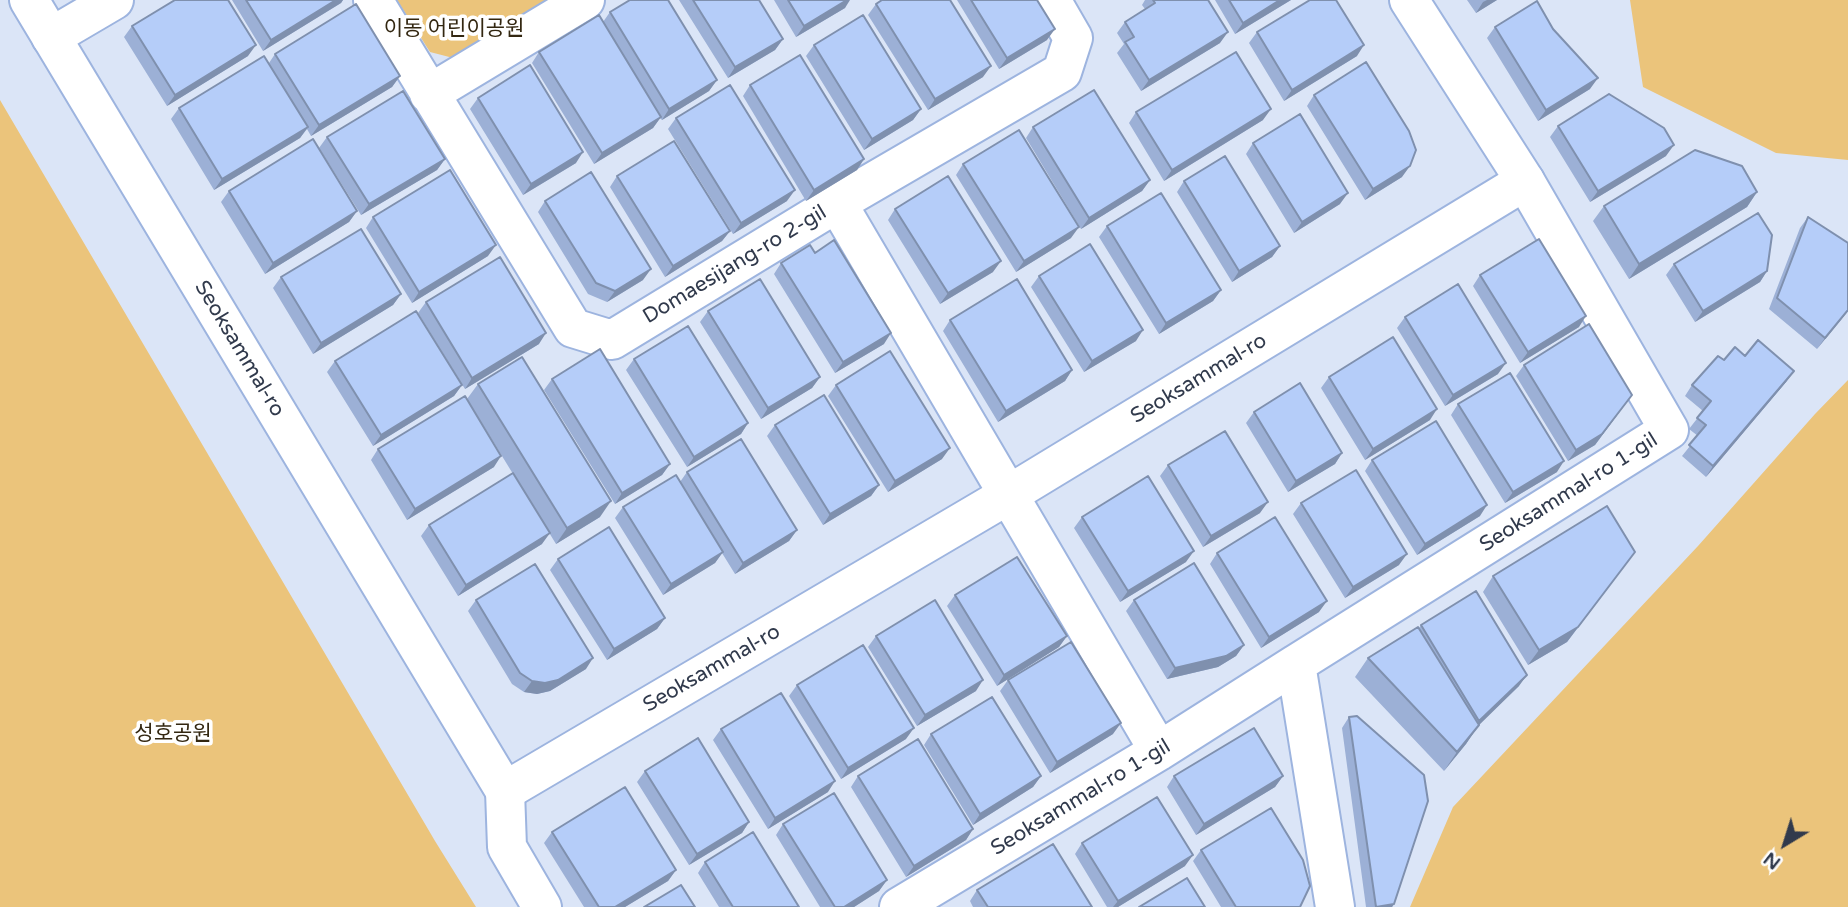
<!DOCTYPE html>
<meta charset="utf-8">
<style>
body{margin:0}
#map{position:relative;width:1848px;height:907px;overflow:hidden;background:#dbe5f7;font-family:"Varela Round",sans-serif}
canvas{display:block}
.north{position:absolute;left:1750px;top:809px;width:70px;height:70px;-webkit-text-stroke:5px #fff;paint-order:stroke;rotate:218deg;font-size:19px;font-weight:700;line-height:28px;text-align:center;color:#313a4c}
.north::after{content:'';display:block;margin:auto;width:24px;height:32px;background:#313a4c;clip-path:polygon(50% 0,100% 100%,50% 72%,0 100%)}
</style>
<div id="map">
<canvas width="1848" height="907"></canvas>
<div class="north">N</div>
</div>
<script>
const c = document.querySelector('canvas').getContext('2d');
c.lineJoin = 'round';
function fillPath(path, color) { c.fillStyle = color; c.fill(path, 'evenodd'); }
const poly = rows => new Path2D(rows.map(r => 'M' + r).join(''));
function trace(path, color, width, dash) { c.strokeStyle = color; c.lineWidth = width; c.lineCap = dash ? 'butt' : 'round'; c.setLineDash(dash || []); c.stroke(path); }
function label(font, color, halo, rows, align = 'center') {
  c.font = font + ' "Varela Round","Noto Sans KR",sans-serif'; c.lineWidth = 7; c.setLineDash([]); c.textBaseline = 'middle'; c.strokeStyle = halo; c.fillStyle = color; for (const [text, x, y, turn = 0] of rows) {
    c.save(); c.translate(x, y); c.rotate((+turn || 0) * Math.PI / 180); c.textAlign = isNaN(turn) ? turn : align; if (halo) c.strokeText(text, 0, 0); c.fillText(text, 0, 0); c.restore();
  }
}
const green = poly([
 [397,0,558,0,461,60,430,52],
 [1630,0,1848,0,1848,160,1776,153,1643,87],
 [0,100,435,841,476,907,0,907],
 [1848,380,1848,907,1410,907,1453,807,1698,546,1815,414]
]);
const minor = poly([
 [373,0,573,328,612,340,837,203,1062,72,1073,38,1051,0],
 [51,37,114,0],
 [429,94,585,0],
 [837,203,1159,751],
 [505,791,507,847,542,907],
 [899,907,1159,751,1296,664],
 [1335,907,1296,664,1669,430,1525,181]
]);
const tertiary = poly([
 [29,0,505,791,1008,495,1525,181,1409,0]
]);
const wall = poly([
 [232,0,343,0,341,3,263,51],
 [679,0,759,0,783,39,775,50,728,78],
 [774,0,847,0,845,8,796,37],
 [957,0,1037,0,1047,40,999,69],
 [1145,0,1208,0,1220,43,1141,91,1117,53,1124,44,1117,33,1125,22,1145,9,1142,5],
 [1215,0,1291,0,1235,34],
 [1467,0,1497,0,1476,13],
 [876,4,983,77,928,110,868,15],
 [610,12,717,80,709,91,662,120,660,118,653,128,594,164,532,63,539,52,603,22],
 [132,26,248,56,167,106,124,37],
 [1495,27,1590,89,1538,121,1487,38],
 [1257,32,1357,56,1284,101,1249,43],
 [814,45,921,109,913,120,864,150,806,56],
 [275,54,400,76,392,87,311,136,307,129,300,138,214,190,171,119,179,108,269,63],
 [750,85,864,159,857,170,806,201,743,96],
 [1314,95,1402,177,1365,200,1307,106],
 [478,98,576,163,523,195,470,109],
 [1136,112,1263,120,1164,181,1129,123],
 [676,118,787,201,733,234,668,129],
 [1558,126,1666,156,1590,202,1550,137],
 [1033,127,1150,180,1142,191,1081,229,1026,138],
 [327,137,445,159,437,170,361,215,319,148],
 [1253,143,1340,204,1294,233,1246,154],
 [963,164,1071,238,1016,272,956,175],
 [617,176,730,231,722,241,665,277,610,187],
 [1184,181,1280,246,1272,257,1232,282,1177,192],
 [229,191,357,211,349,222,265,274,221,202],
 [1757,192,1747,207,1629,279,1593,221,1604,206],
 [545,201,643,280,607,302,588,294,538,212],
 [895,209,993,272,940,304,888,220],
 [373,217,488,256,412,303,366,228],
 [1808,217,1848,243,1848,311,1817,349,1769,309,1800,228],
 [1107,226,1221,290,1213,301,1159,334,1099,237],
 [815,253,884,344,835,373,774,274,781,263],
 [1674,264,1767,271,1760,282,1695,322,1666,275],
 [1480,275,1579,327,1520,363,1473,286],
 [1039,276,1136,341,1084,372,1031,287],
 [281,277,401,294,393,305,313,354,273,288],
 [426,302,539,344,465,389,418,313],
 [708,311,820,377,812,388,761,419,700,322],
 [1405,317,1498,374,1445,406,1397,328],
 [950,320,1072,370,1065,381,998,422,943,331],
 [1745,356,1794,371,1786,382,1706,477,1682,456,1698,436,1689,429,1703,411,1685,396,1692,385,1724,360],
 [634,359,748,423,741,434,687,467,626,370],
 [335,361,462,385,454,396,373,446,327,372],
 [1524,365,1632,395,1595,445,1568,461,1516,376],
 [1329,377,1430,420,1365,460,1321,388],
 [552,379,670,464,662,475,615,504,544,390],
 [478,384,600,517,556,544,467,399],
 [836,385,942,459,888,492,828,396],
 [1458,404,1557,472,1505,503,1451,415],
 [1254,412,1342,453,1335,464,1288,492,1246,423],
 [775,425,879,485,871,496,823,525,767,436],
 [378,449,494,467,407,520,371,460],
 [1372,460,1480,516,1417,555,1365,471],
 [1168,465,1260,513,1203,547,1160,476],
 [687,472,797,530,789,541,735,574,722,553,715,563,663,595,615,518,623,507,680,482],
 [1301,503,1399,565,1345,598,1293,514],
 [1082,517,1186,562,1120,602,1074,528],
 [429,525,542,544,458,596,421,536],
 [1217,553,1319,612,1261,648,1210,564],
 [558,559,665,618,657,629,607,660,550,570],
 [1624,567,1567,642,1528,665,1483,592,1493,576],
 [955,595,1067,636,1059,647,997,686,947,606],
 [476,600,586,669,550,691,537,694,524,692,512,684,468,611],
 [1134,600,1244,645,1236,656,1218,667,1167,679,1126,611],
 [1421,625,1519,686,1478,725,1466,744,1444,771,1355,677,1368,658,1419,628],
 [876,636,976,691,917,726,868,647],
 [1008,680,1113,734,1050,773,1000,691],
 [797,685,906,739,841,779,789,696],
 [1349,717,1394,904,1392,907,1366,907,1342,728],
 [721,729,828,792,768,829,713,740],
 [931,734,1041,776,1033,787,973,825,924,745],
 [645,771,749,822,742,833,689,865,637,782],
 [858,776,973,829,966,840,906,877,851,787],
 [1174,776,1283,776,1275,787,1196,835,1167,787],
 [783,824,887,880,879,891,854,907,820,907,776,835],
 [552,832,676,870,668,881,625,907,584,907,544,843],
 [1082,843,1185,866,1118,907,1107,907,1075,854],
 [1201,850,1300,907,1221,907,1193,861],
 [705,862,799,907,719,907,698,873],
 [977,890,1092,907,973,907,970,901]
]);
const shadedWall = poly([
 [336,0,343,0,341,3,263,51,271,40],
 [847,0,850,0,845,8,796,37,804,26],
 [1280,0,1291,0,1235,34,1243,23],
 [1487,0,1497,0,1476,13,1483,2],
 [1055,29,1047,40,999,69,1007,58],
 [1228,32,1220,43,1141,91,1149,80],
 [783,39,775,50,728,78,735,67],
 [256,45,248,56,167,106,175,95],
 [1364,45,1357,56,1284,101,1292,90],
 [991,66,983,77,928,110,935,99],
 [400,76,392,87,311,136,319,125],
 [1598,78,1590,89,1538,121,1546,110],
 [717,80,709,91,662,120,669,109],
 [921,109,913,120,864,150,872,139],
 [1271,109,1263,120,1164,181,1172,170],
 [661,117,653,128,594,164,602,153],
 [308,127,300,138,214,190,222,179],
 [1674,145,1666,156,1590,202,1598,191],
 [583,152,576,163,523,195,531,184],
 [445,159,437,170,361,215,369,204],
 [864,159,857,170,806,201,814,190],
 [1410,166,1402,177,1365,200,1373,189],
 [1150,180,1142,191,1081,229,1089,218],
 [795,190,787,201,733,234,741,223],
 [1757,192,1747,207,1629,279,1639,264],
 [1348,193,1340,204,1294,233,1302,222],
 [357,211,349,222,265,274,273,263],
 [1079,227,1071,238,1016,272,1024,261],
 [730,231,722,241,665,277,673,266],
 [496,245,488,256,412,303,419,292],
 [1280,246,1272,257,1232,282,1239,271],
 [1001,261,993,272,940,304,948,293],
 [651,269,643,280,607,302,615,291],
 [1767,271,1760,282,1695,322,1703,311],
 [1221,290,1213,301,1159,334,1166,323],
 [401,294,393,305,313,354,321,343],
 [1848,310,1848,311,1817,349,1825,338],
 [1586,316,1579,327,1520,363,1528,352],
 [1143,330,1136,341,1084,372,1092,361],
 [546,333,539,344,465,389,472,378],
 [891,333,884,344,835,373,843,362],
 [1506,363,1498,374,1445,406,1453,395],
 [1072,370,1065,381,998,422,1006,411],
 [1794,371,1786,382,1706,477,1713,466],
 [820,377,812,388,761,419,768,408],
 [462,385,454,396,373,446,381,435],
 [1632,395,1595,445,1568,461,1576,450],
 [1437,409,1430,420,1365,460,1373,449],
 [748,423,741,434,687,467,694,457],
 [950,448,942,459,888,492,895,481],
 [1342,453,1335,464,1288,492,1296,481],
 [501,456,494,467,407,520,415,509],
 [1564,461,1557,472,1505,503,1513,492],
 [670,464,662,475,615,504,622,493],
 [879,485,871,496,823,525,830,514],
 [611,501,600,517,556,544,567,528],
 [1268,502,1260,513,1203,547,1211,536],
 [1487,505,1480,516,1417,555,1425,544],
 [797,530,789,541,735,574,743,563],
 [550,533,542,544,458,596,466,585],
 [1194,551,1186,562,1120,602,1128,591],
 [723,552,715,563,663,595,671,584],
 [1635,552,1567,642,1528,665,1539,650],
 [1407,554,1399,565,1345,598,1353,587],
 [1327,601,1319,612,1261,648,1269,637],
 [665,618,657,629,607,660,614,649],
 [1067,636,1059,647,997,686,1004,675],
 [1244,645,1236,656,1218,667,1167,679,1175,668],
 [593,658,586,669,550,691,537,694,524,692,532,681],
 [1527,675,1519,686,1472,732,1479,721],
 [983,680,976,691,917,726,925,715],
 [1121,723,1113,734,1050,773,1057,762],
 [1479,725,1466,744,1444,771,1457,752],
 [914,728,906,739,841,779,848,768],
 [1041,776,1033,787,973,825,980,814],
 [1283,776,1275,787,1196,835,1204,824],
 [835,781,828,792,768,829,775,818],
 [749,822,742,833,689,865,697,854],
 [973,829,966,840,906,877,914,866],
 [1193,855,1185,866,1118,907,1113,907,1118,901],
 [676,870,668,881,625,907,615,907],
 [887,880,879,891,854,907,844,907],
 [1394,904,1392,907,1375,907]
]);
const building = poly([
 [175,0,228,0,256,45,175,95,132,26,175,0],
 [246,0,336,0,271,40,246,0],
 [630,0,668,0,717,80,669,109,610,12,630,0],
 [693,0,759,0,783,39,735,67,693,0],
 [788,0,847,0,804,26,788,0],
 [882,0,950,0,991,66,935,99,876,4,882,0],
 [971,0,1037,0,1055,29,1007,58,971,0],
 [1153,0,1208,0,1228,32,1149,80,1125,42,1134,37,1125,22,1155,3,1153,0],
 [1229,0,1280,0,1243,23,1229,0],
 [1310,0,1336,0,1364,45,1292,90,1257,32,1310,0],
 [1537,1,1553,29,1598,78,1546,110,1495,27,1537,1],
 [356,4,400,76,319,125,275,54,356,4],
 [599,15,661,117,602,153,539,52,599,15],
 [863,15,921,109,872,139,814,45,863,15],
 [1236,52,1271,109,1172,170,1136,112,1236,52],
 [800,55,864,159,814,190,750,85,800,55],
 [264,56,308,127,222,179,179,108,264,56],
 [1366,62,1409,131,1416,150,1410,166,1373,189,1314,95,1366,62],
 [530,65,583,152,531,184,478,98,530,65],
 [730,85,795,190,741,223,676,118,730,85],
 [1094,90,1150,180,1089,218,1033,127,1094,90],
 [403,91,445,159,369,204,327,137,403,91],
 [1609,94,1664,128,1674,145,1598,191,1558,126,1609,94],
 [1300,114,1348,193,1302,222,1253,143,1300,114],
 [1019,130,1079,227,1024,261,963,164,1019,130],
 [313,139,357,211,273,263,229,191,313,139],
 [674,141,730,231,673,266,617,176,674,141],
 [1695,150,1742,166,1757,192,1639,264,1604,206,1695,150],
 [1225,156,1280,246,1239,271,1184,181,1225,156],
 [450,170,496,245,419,292,373,217,450,170],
 [591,172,651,269,615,291,596,283,545,201,591,172],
 [948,176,1001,261,948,293,895,209,948,176],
 [1161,193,1221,290,1166,323,1107,226,1161,193],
 [1758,213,1772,235,1767,271,1703,311,1674,264,1758,213],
 [1808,217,1848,243,1848,310,1825,338,1777,298,1808,217],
 [361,229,401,294,321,343,281,277,361,229],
 [1539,239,1586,316,1528,352,1480,275,1539,239],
 [834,240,891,333,843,362,781,263,810,245,815,253,834,240],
 [1090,244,1143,330,1092,361,1039,276,1090,244],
 [500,257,546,333,472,378,426,302,500,257],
 [760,279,820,377,768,408,708,311,760,279],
 [1017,279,1072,370,1006,411,950,320,1017,279],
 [1458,284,1506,363,1453,395,1405,317,1458,284],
 [416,311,462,385,381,435,335,361,416,311],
 [1589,324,1632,395,1602,434,1576,450,1524,365,1589,324],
 [688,326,748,423,694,457,634,359,688,326],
 [1393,337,1437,409,1373,449,1329,377,1393,337],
 [1758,340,1794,371,1713,466,1689,445,1706,425,1697,418,1711,401,1692,385,1718,356,1724,360,1735,347,1745,356,1758,340],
 [600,349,670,464,622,493,552,379,600,349],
 [890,351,950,448,895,481,836,385,890,351],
 [522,357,611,501,567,528,478,384,522,357],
 [1510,373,1564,461,1513,492,1458,404,1510,373],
 [1300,383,1342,453,1296,481,1254,412,1300,383],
 [824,395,879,485,830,514,775,425,824,395],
 [465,396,501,456,415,509,378,449,465,396],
 [1436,421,1487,505,1425,544,1372,460,1436,421],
 [1225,431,1268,502,1211,536,1168,465,1225,431],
 [741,439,797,530,743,563,687,472,741,439],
 [1356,470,1407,554,1353,587,1301,503,1356,470],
 [513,473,550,533,466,585,429,525,513,473],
 [676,475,723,552,671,584,623,507,676,475],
 [1148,476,1194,551,1128,591,1082,517,1148,476],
 [1607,506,1635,552,1578,627,1539,650,1493,576,1607,506],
 [1275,517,1327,601,1269,637,1217,553,1275,517],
 [609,527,665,618,614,649,558,559,609,527],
 [1017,557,1067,636,1004,675,955,595,1017,557],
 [1194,563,1244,645,1226,656,1175,668,1134,600,1194,563],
 [535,564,593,658,558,680,545,683,532,681,520,673,476,600,535,564],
 [1476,591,1527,675,1479,721,1421,625,1476,591],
 [935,600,983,680,925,715,876,636,935,600],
 [1418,627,1479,725,1457,752,1368,658,1418,627],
 [1071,642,1121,723,1057,762,1008,680,1071,642],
 [863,645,914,728,848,768,797,685,863,645],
 [781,693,835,781,775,818,721,729,781,693],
 [992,697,1041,776,980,814,931,734,992,697],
 [1357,716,1424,775,1428,801,1394,904,1376,907,1349,717,1357,716],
 [1254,728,1283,776,1204,824,1174,776,1254,728],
 [698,738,749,822,697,854,645,771,698,738],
 [918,739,973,829,914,866,858,776,918,739],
 [625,787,676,870,615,907,599,907,552,832,625,787],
 [834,793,887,880,844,907,835,907,783,824,834,793],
 [1157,797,1193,855,1118,901,1082,843,1157,797],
 [1271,808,1303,860,1310,886,1300,907,1236,907,1201,850,1271,808],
 [753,832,799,907,733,907,705,862,753,832],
 [1053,844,1092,907,988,907,977,890,1053,844],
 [1187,878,1205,907,1139,907,1187,878],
 [681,885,695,907,644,907,681,885]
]);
const parkNames = [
 ["이동 어린이공원",454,29],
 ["성호공원",173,734]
];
const streetNames = [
 ["Domaesijang-ro 2-gil",735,265,-31],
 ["Seoksammal-ro",239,349,59],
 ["Seoksammal-ro",1199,379,-31],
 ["Seoksammal-ro 1-gil",1569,493,-32],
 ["Seoksammal-ro",712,669,-30],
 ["Seoksammal-ro 1-gil",1081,798,-31]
];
fillPath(green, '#ebc47b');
trace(minor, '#9db4df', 42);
trace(tertiary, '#9db4df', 42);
trace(minor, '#fff', 38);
trace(tertiary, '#fff', 38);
fillPath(wall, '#9cb0d6');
fillPath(shadedWall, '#7f90ae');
fillPath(building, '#b5cdf9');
trace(building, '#7f90ae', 2);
label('21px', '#332711', '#fff', parkNames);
label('21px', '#313a4c', '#fff', streetNames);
</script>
